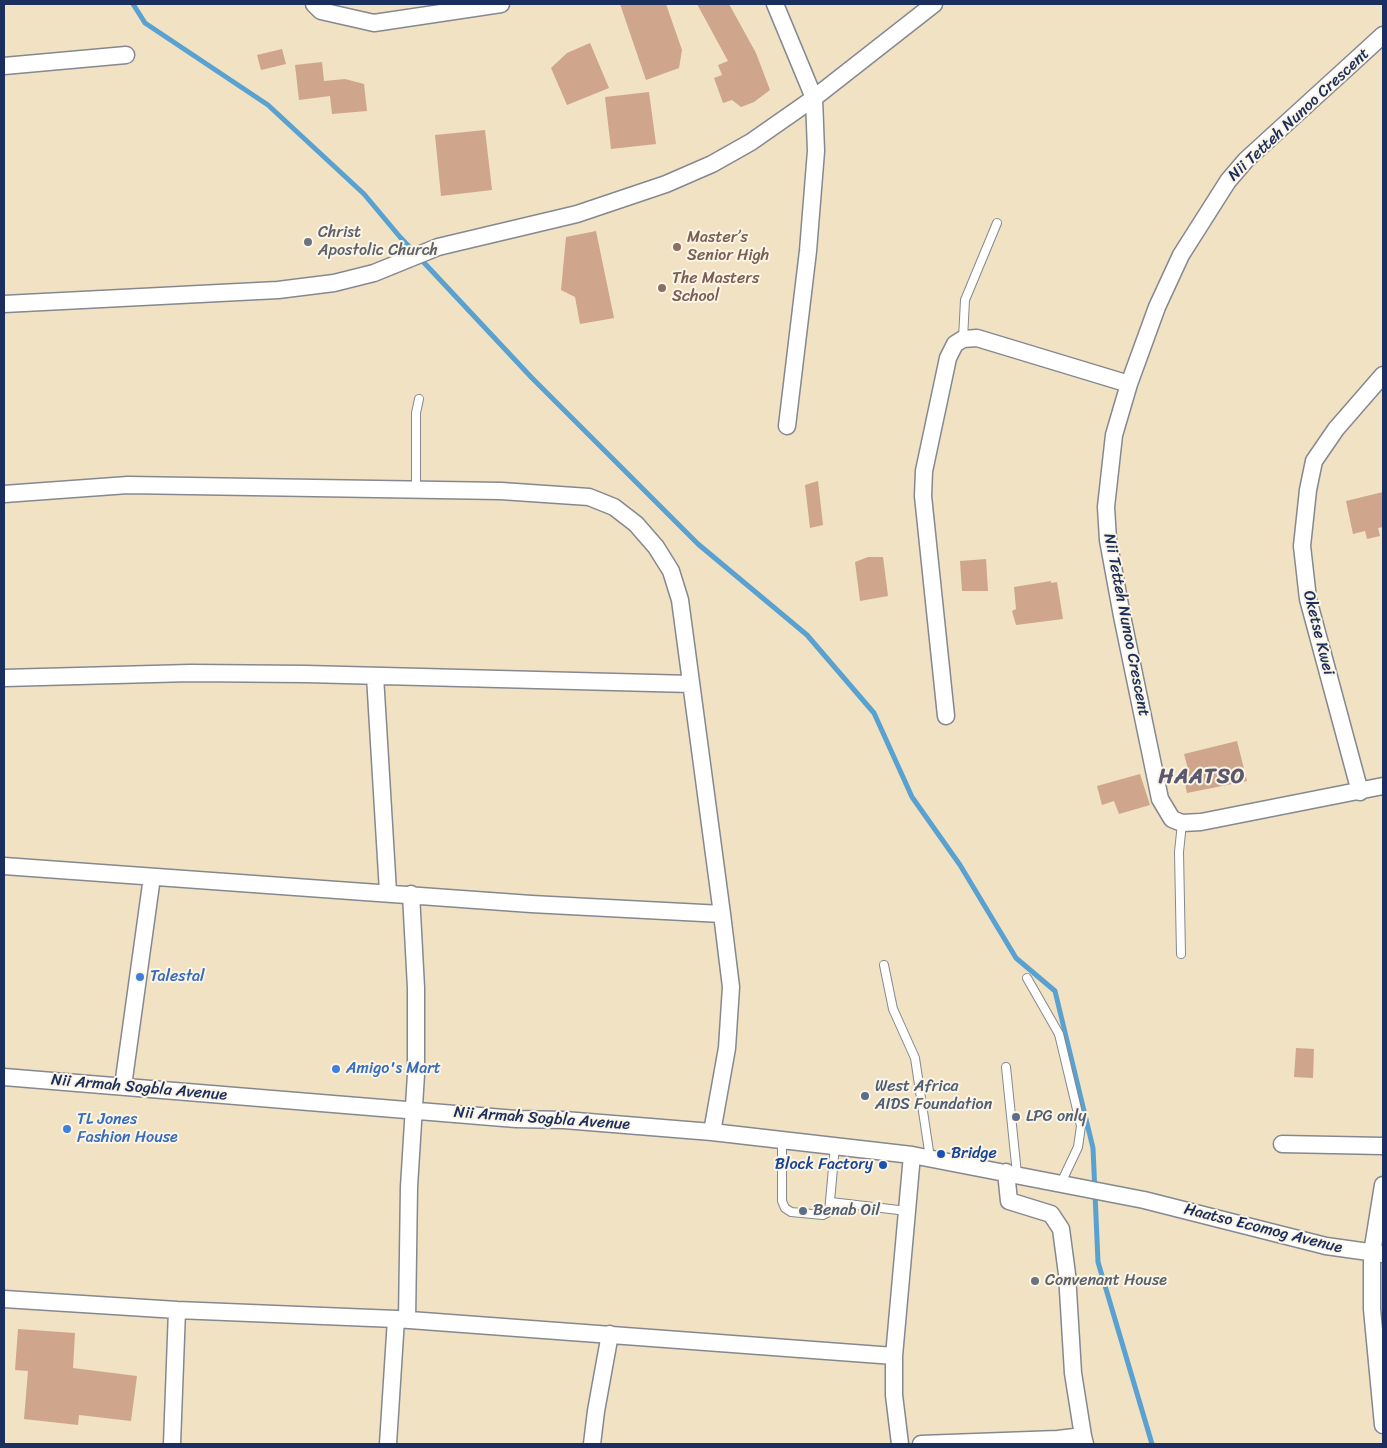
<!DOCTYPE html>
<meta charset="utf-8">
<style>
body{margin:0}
#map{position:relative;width:1387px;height:1448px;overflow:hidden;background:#f0e2c3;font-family:Sriracha,sans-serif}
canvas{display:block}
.frame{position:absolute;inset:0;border:5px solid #1b2f5e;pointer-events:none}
</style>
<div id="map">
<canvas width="1387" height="1448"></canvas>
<div class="frame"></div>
</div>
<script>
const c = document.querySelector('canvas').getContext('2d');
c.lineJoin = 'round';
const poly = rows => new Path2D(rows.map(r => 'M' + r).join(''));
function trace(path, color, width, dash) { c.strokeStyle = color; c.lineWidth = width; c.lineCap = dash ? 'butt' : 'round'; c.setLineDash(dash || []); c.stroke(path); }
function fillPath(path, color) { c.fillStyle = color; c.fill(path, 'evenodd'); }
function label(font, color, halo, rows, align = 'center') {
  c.font = font + ' Sriracha,sans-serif'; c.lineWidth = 4; c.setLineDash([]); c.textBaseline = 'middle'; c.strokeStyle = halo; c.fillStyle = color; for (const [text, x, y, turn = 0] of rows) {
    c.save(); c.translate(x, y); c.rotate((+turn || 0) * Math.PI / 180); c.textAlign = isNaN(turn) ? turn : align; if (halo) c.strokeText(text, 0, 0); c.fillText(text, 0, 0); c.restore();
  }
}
const stream = poly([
 [133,4,145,23,268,105,364,194,400,237,532,378,698,544,807,635,874,713,912,797,960,865,1016,958,1055,991,1093,1148,1098,1262,1152,1444]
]);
const building = poly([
 [620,4,666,4,682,50,679,68,646,80],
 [697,4,729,4,756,53,770,90,754,102,741,107,732,100,723,103,714,78,722,75,718,65,728,61],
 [590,43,609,88,567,105,551,68,567,53],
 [282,49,286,64,261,70,257,55],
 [322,62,324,81,345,79,364,84,367,111,332,114,330,96,299,100,295,65],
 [649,92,656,144,611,149,605,97],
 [485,130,492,190,441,196,435,135],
 [596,231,614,318,580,324,575,297,561,290,566,237],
 [818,481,823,525,810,528,805,485],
 [1383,492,1383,527,1378,528,1380,536,1367,539,1365,531,1353,534,1346,501],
 [868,557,883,557,888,596,860,601,855,562],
 [986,559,988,591,962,591,960,561],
 [1051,581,1051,583,1057,582,1063,619,1016,625,1012,611,1016,609,1014,587],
 [1237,741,1247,781,1187,793,1182,771,1188,769,1184,754],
 [1140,774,1150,805,1119,814,1114,801,1102,805,1097,786],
 [1296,1048,1314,1049,1313,1078,1294,1077],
 [18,1329,75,1333,73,1368,137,1376,131,1421,79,1415,78,1425,24,1419,28,1371,15,1370]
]);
const service = poly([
 [963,339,965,300,997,223],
 [416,491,416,413,419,399],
 [1181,954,1179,852,1182,823],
 [884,965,893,1009,915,1058,930,1158],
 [1027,978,1059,1034,1081,1126,1078,1147,1061,1183],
 [1006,1067,1017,1174],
 [782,1139,782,1201,785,1208,791,1212,823,1215,829,1212,835,1146],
 [831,1202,907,1211]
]);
const minor = poly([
 [314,4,321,11,374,23,501,4],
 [775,4,814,98,816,151,808,251,787,426],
 [1383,35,1246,160,1228,181,1181,255,1157,307,1129,384,1114,435,1106,507,1108,540,1122,616,1160,799,1172,819,1182,823,1201,822,1383,786],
 [4,66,126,55],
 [4,304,278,290,334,283,374,273,438,247,577,214,666,184,712,164,751,142,814,98,934,4],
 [4,494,128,485,501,491,589,497,614,507,636,524,656,547,671,571,680,600,722,914,731,987,727,1048,712,1132],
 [375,676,388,892],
 [4,678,190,673,306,674,691,684],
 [946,716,923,496,924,471,948,358,955,344,963,339,977,338,1129,384],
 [1360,792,1308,599,1302,546,1308,490,1314,461,1336,429,1383,375],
 [4,866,531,904,722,914],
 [4,1077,516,1119,564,1120,712,1132,912,1155,1144,1200,1326,1246,1383,1254],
 [123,1086,152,877],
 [1282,1144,1383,1146],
 [1006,1172,1009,1201,1051,1214,1061,1229,1067,1274,1073,1373,1083,1436],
 [1383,1185,1372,1253,1372,1309,1383,1425],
 [4,1299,177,1310,396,1319,894,1356],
 [407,1320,409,1187,416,1074,416,988,411,894],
 [172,1444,177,1310],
 [388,1444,396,1319],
 [592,1444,596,1411,610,1334],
 [900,1444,894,1395,894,1356,912,1155],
 [921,1444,1058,1439,1083,1436,1085,1444]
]);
const markers = [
 [308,242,5,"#6b7280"],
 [677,247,5,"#8d6e63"],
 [662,288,5,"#8d6e63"],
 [140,977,5,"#3f7fe0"],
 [336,1069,5,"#3f7fe0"],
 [865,1096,5,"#5c6f8a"],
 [1016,1117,5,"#5c6f8a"],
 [67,1129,5,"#3f7fe0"],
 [941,1154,5,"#1a4fb4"],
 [883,1165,5,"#1a4fb4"],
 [803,1211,5,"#5c6f8a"],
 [1035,1281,5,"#6b7280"]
];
const streetNames = [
 ["Nii Tetteh Nunoo Crescent",1299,115,-43],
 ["Nii Tetteh Nunoo Crescent",1126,625,79],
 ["Oketse Kwei",1318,633,76],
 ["Nii Armah Sogbla Avenue",139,1088,5],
 ["Nii Armah Sogbla Avenue",542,1119,4],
 ["Haatso Ecomog Avenue",1263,1229,14]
];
const worshipNames = [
 ["Christ",318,233],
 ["Apostolic Church",318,251],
 ["Convenant House",1045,1281]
];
const educationNames = [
 ["Master’s",687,238],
 ["Senior High",687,256],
 ["The Masters",672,279],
 ["School",672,297]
];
const shopNames = [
 ["Talestal",150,977],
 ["Amigo's Mart",346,1069],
 ["TL Jones",77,1120],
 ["Fashion House",77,1138]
];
const serviceNames = [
 ["West Africa",875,1087],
 ["AIDS Foundation",875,1105],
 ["LPG only",1026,1117],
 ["Benab Oil",813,1211]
];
const transitNames = [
 ["Bridge",951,1154],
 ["Block Factory",873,1165,"right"]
];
const districtNames = [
 ["HAATSO",1202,778]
];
trace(stream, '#59a1d0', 5);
fillPath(building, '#cfa58c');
trace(service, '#868890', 10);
trace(minor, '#868890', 19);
trace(service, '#fff', 8);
trace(minor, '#fff', 16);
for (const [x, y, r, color] of markers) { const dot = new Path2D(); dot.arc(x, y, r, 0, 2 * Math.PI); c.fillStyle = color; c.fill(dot); trace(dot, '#fcf5e5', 2); }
label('16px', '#1b2f5e', '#fcf5e5', streetNames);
label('16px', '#5b616d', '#fcf5e5', worshipNames, 'left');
label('16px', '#785e54', '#fcf5e5', educationNames, 'left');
label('16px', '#366cbe', '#fcf5e5', shopNames, 'left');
label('16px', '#4e5e75', '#fcf5e5', serviceNames, 'left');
label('16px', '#164399', '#fcf5e5', transitNames, 'left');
c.letterSpacing = '1px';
label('bold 21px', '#5a586e', '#fcf5e5', districtNames);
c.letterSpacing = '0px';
</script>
